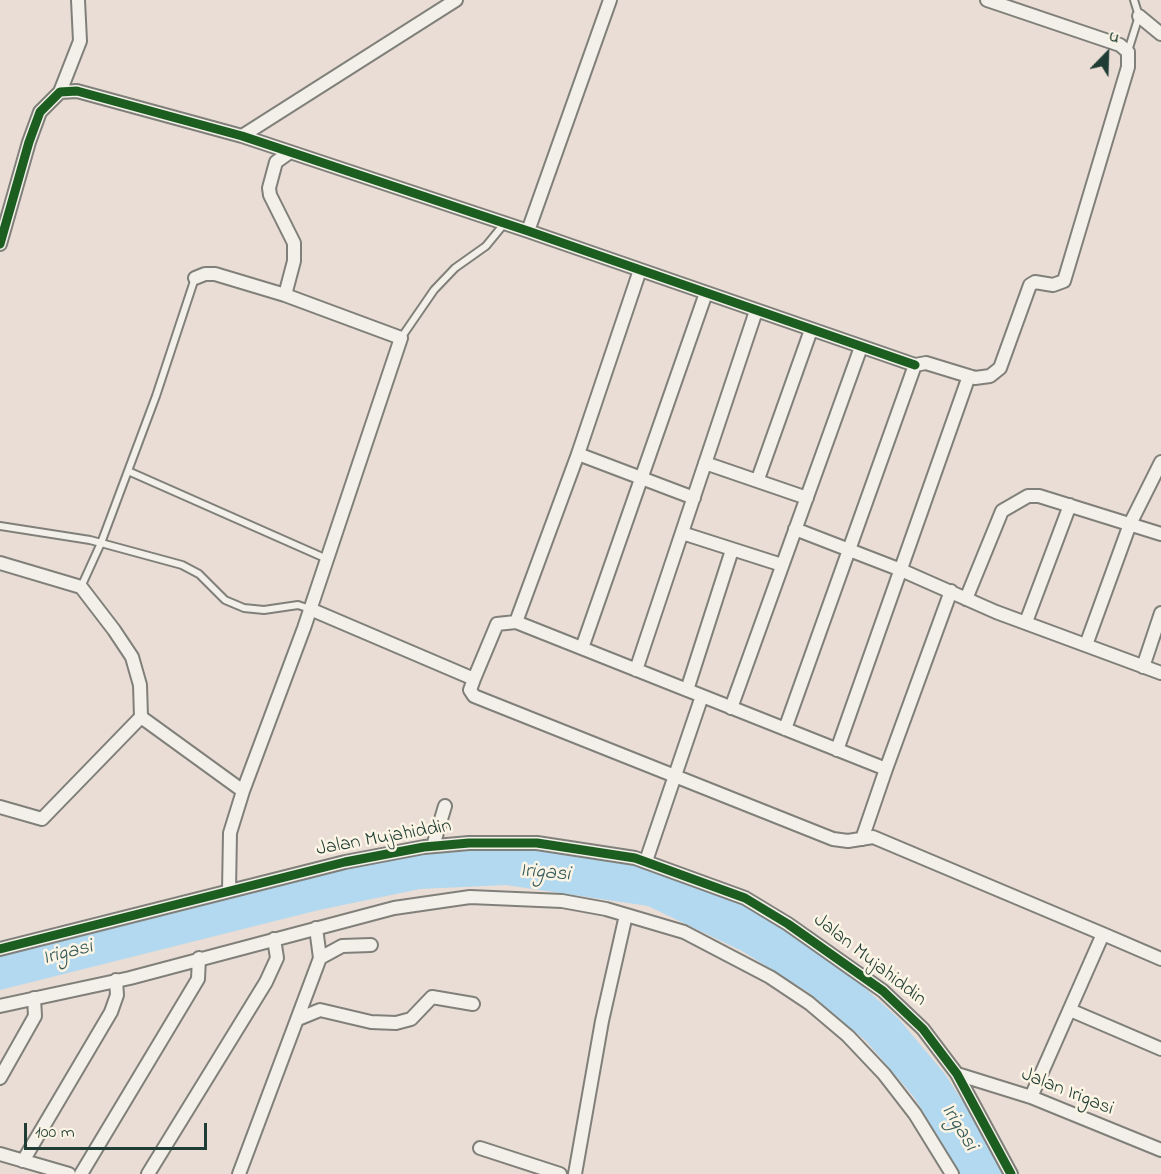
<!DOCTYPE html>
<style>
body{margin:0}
#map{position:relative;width:1161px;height:1174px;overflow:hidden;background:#eaddd5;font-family:"Indie Flower",sans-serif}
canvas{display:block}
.north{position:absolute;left:1077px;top:24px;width:60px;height:60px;-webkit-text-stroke:4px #fcf5e5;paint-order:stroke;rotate:23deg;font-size:16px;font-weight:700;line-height:24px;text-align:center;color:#1f3d34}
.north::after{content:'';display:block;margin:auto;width:21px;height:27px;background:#1f3d34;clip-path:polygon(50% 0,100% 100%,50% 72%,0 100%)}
.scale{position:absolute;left:24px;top:1123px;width:183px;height:27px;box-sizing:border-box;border:3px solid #1f3d34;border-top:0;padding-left:8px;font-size:18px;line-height:21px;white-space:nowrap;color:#1f3d34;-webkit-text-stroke:4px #fcf5e5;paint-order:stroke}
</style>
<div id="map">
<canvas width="1161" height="1174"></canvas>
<div class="north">U</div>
<div class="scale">100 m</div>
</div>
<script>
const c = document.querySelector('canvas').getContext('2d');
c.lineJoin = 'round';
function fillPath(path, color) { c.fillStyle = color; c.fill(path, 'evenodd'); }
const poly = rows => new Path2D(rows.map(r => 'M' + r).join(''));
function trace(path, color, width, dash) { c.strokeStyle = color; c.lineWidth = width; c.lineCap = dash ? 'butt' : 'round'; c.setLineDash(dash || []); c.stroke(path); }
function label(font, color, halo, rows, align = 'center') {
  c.font = font + ' "Indie Flower",sans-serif'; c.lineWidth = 5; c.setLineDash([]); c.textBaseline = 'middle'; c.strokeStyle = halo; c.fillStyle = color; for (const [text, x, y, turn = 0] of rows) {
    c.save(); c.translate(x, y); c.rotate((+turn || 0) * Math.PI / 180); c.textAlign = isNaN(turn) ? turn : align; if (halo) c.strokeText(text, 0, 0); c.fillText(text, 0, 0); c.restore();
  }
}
const water = poly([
 [498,845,602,856,673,875,751,908,835,961,898,1018,945,1074,979,1127,1003,1174,960,1174,914,1097,866,1041,808,992,742,951,648,906,506,885,420,889,319,910,0,990,0,952,427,849]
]);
const service = poly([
 [1128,51,1139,16,1134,0],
 [401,338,434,290,455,268,486,246,504,224],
 [128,471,327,559],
 [0,526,90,540,182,565,199,574,225,600,244,608,264,610,298,605,310,609],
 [81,587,101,543,156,396,195,278]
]);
const minor = poly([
 [1139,16,1161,34],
 [60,92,80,41,78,0],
 [242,136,456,0],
 [528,231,610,0],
 [0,244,29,142,40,112,60,92,77,91,242,136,528,231,915,365],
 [195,278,205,274,215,274,285,295,401,338,304,628,243,791,230,833,229,891],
 [285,295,294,261,294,243,270,195,269,188,276,162,290,152],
 [578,454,694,498],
 [705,463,807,498],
 [758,479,811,330],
 [795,529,901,570,996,612,1161,673],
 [682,533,782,565],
 [0,563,81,587,114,630,132,657,140,685,141,717],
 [966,599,1002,511,1028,496,1039,496,1161,534],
 [310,609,474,679,470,690,474,696,833,839,848,841,873,837,1103,934],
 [516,622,886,769,862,839],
 [1026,622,1070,505],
 [1086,645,1130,524,1161,462],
 [582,648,706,293],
 [1143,667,1161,613],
 [636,670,756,311],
 [474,679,497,624,516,622,578,454,640,270],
 [687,690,732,550],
 [731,708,861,347],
 [785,729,915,365,926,363,975,378,990,376,1000,368,1030,285,1035,282,1053,285,1064,281,1128,67,1128,52,1120,45,987,0],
 [837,750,969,376],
 [886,769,951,591],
 [0,807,42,819,141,717,243,791],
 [433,846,445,806],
 [646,861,702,696],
 [0,949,345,862,424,847,469,843,537,843,635,858,745,898,788,924,883,991,923,1029,957,1074,1011,1174],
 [320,958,342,946,371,945],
 [0,1006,130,978,394,908,470,897,562,901,606,909,684,932,770,977,809,1003,848,1036,884,1074,915,1114,952,1174],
 [1070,1010,1161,1049],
 [298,1019,320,1010,371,1022,396,1023,411,1019,432,997,473,1004],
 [957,1074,1031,1097,1161,1150],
 [0,1078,35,1016,34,998],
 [1031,1097,1103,934,1161,959],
 [480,1148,560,1174],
 [0,1154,69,1174],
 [23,1161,111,1012,117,995,116,980],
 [81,1174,198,979,199,958],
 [148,1174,266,982,277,958,274,939],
 [239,1174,320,958,316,928],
 [575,1174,602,1021,626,915]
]);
const cycleway = poly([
 [0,244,29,142,40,112,60,92,77,91,242,136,528,231,915,365],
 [0,949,345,862,424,847,469,843,537,843,635,858,745,898,788,924,883,991,923,1029,957,1074,1011,1174]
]);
const streetNames = [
 ["Jalan Mujahiddin",384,839,-10],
 ["Jalan Mujahiddin",869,961,38],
 ["Jalan Irigasi",1067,1093,22]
];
const waterNames = [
 ["Irigasi",545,874,5],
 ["Irigasi",68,954,-14],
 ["Irigasi",958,1128,59]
];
fillPath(water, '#b2d9f0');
trace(service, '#80807a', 10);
trace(minor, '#80807a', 16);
trace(service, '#f3efe9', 6);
trace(minor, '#f3efe9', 12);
trace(cycleway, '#1b5e20', 9);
label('20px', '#1f3d34', '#fcf5e5', streetNames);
label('italic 21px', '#385c5c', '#fcf5e5', waterNames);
</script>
